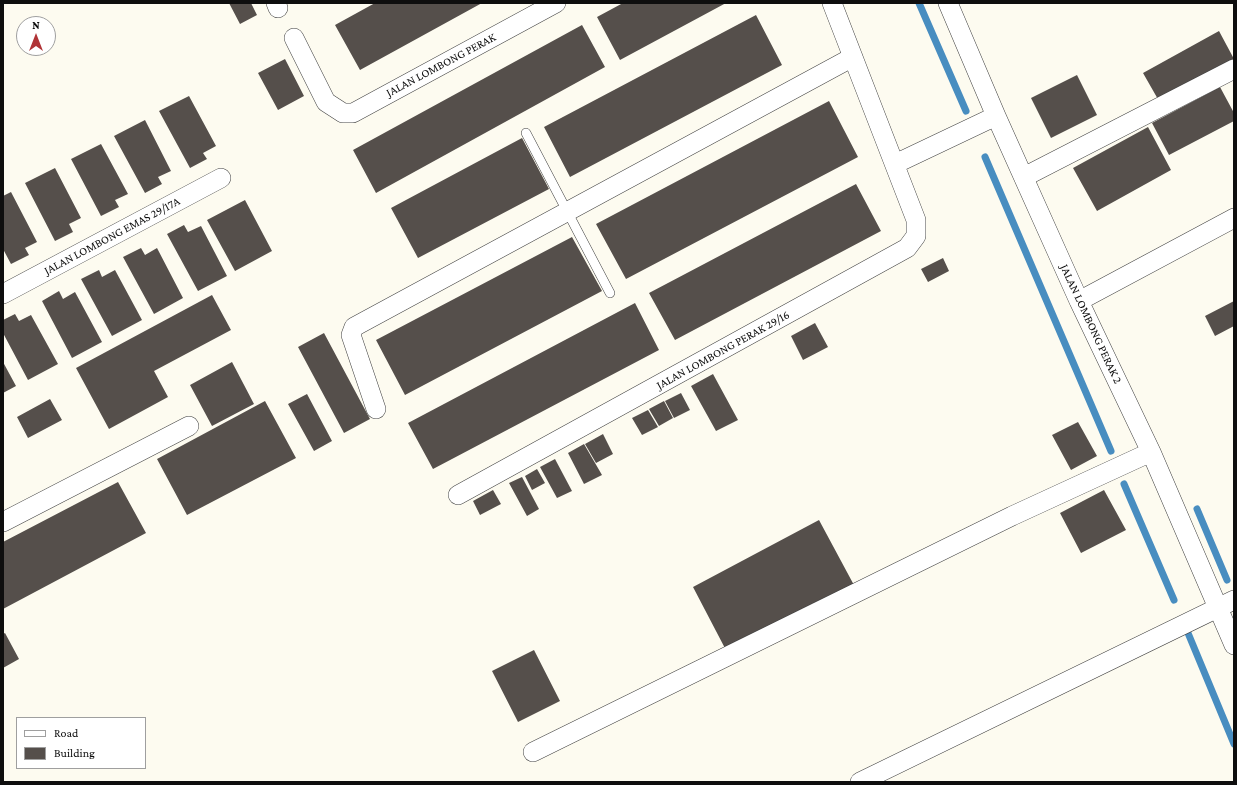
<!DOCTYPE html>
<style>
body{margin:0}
#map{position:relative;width:1237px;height:785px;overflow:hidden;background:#fdfbf0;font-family:"Crimson Pro",serif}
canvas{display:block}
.frame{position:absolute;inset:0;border:4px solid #0e0e0e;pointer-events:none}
.legend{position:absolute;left:16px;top:717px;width:130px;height:52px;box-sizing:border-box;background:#fff;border:1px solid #9f9f9f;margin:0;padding:5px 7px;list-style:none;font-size:12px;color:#0e0e0e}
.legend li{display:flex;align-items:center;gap:8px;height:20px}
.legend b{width:20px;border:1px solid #9f9f9f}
.north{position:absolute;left:16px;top:16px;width:40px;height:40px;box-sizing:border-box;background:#fff;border:1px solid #9f9f9f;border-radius:50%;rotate:0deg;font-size:11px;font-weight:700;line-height:16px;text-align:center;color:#0e0e0e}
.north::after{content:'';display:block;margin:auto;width:14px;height:18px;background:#b03336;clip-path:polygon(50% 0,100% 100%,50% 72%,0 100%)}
</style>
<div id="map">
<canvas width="1237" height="785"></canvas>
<div class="frame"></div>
<ul class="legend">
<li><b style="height:5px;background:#fff"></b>Road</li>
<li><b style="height:11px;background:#554f4b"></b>Building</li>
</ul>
<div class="north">N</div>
</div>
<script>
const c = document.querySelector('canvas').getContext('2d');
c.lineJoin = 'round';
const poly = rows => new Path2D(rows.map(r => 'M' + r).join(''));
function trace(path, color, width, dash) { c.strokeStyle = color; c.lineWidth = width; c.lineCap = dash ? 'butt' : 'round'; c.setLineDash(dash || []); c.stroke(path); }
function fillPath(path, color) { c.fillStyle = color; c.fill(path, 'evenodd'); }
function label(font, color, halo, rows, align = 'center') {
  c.font = font + ' "Crimson Pro",serif'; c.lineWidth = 4; c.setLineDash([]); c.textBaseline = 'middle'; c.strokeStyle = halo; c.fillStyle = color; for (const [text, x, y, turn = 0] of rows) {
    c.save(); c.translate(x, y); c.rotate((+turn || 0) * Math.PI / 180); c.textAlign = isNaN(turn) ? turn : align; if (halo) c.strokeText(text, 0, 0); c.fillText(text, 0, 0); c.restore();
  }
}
const stream = poly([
 [919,3,966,111],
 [985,157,1111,451],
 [1124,484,1174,600],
 [1197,509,1227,580],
 [1188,633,1234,744]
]);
const building = poly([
 [229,3,251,3,257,15,240,24],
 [375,3,482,3,360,70,335,25],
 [623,3,726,3,620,60,597,17],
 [756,15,782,65,570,177,544,127],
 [582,25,605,67,376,193,353,150],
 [1219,31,1234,59,1159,101,1143,73],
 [285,59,304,96,278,110,258,73],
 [1077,75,1097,115,1051,138,1031,98],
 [1220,87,1234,113,1234,121,1169,155,1152,123],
 [189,96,216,146,203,153,207,159,190,168,159,111],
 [829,101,858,157,626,279,596,224],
 [145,120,171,171,158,177,162,184,145,193,114,136],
 [1148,127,1171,170,1097,211,1073,168],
 [522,138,549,189,418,258,391,208],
 [101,144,128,194,115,200,119,207,101,216,71,159],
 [55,168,81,218,69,224,73,232,55,241,25,183],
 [856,184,881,231,675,340,649,293],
 [11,192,37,242,25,248,29,255,11,264,3,249,3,196],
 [245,200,272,251,235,271,207,220],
 [184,225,188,232,201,226,227,276,198,291,167,234],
 [572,237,602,291,405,395,376,340],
 [141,248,145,255,157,248,183,298,154,314,123,257],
 [943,258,949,271,928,282,921,269],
 [99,270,102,277,115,270,142,320,112,336,81,279],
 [59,291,63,299,75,292,102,342,72,358,42,301],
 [212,295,231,330,154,371,168,397,109,429,76,368],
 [1234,301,1234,326,1215,336,1205,316],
 [635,303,659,350,433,469,408,423],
 [15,314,19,321,31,315,58,364,28,380,3,333,3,320],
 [815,323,828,347,803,360,791,336],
 [324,333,370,419,344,433,298,347],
 [3,362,16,386,3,393],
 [232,362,254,404,212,426,190,385],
 [713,374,738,420,716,431,691,386],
 [681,393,690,410,674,418,665,401],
 [307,394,332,441,314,451,288,404],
 [50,399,62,420,28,438,17,417],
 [265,401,296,458,187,515,157,459],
 [664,401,673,418,659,426,649,409],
 [648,410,658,427,642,435,632,418],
 [1078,422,1097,456,1071,470,1052,435],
 [603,434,613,454,596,463,585,444],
 [584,444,602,475,584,484,568,453],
 [555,459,572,491,557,498,540,467],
 [537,469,545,483,532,490,525,476],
 [522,477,539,509,527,516,509,483],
 [118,482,146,533,3,609,3,542],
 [493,490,501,504,480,515,473,501],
 [1104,490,1126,530,1081,553,1060,513],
 [819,520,855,587,728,654,693,587],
 [5,633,19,659,3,668,3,634],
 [534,650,560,701,518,722,492,671]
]);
const service = poly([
 [526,133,610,293]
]);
const minor = poly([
 [276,3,278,8],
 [948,3,996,116,1079,301,1151,452,1234,645],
 [294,38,326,102,343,113,353,113,556,3],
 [895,164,996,116],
 [1024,177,1234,69],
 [3,294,221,178],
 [1079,301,1234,218],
 [376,409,351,335,354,327,853,57],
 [458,495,907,248,916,236,916,220,832,3],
 [3,522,189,426],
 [533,752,1012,516,1151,452],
 [860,782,1234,600]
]);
const streetNames = [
 ["JALAN LOMBONG PERAK",441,65,-28],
 ["JALAN LOMBONG EMAS 29/17A",112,236,-28],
 ["JALAN LOMBONG PERAK 2",1091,324,65],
 ["JALAN LOMBONG PERAK 29/16",723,350,-29]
];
trace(stream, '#488dc0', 7);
fillPath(building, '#554f4b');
trace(service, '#414141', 10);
trace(minor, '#414141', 20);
trace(service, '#fff', 9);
trace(minor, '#fff', 19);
label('12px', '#0e0e0e', '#fff', streetNames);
</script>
